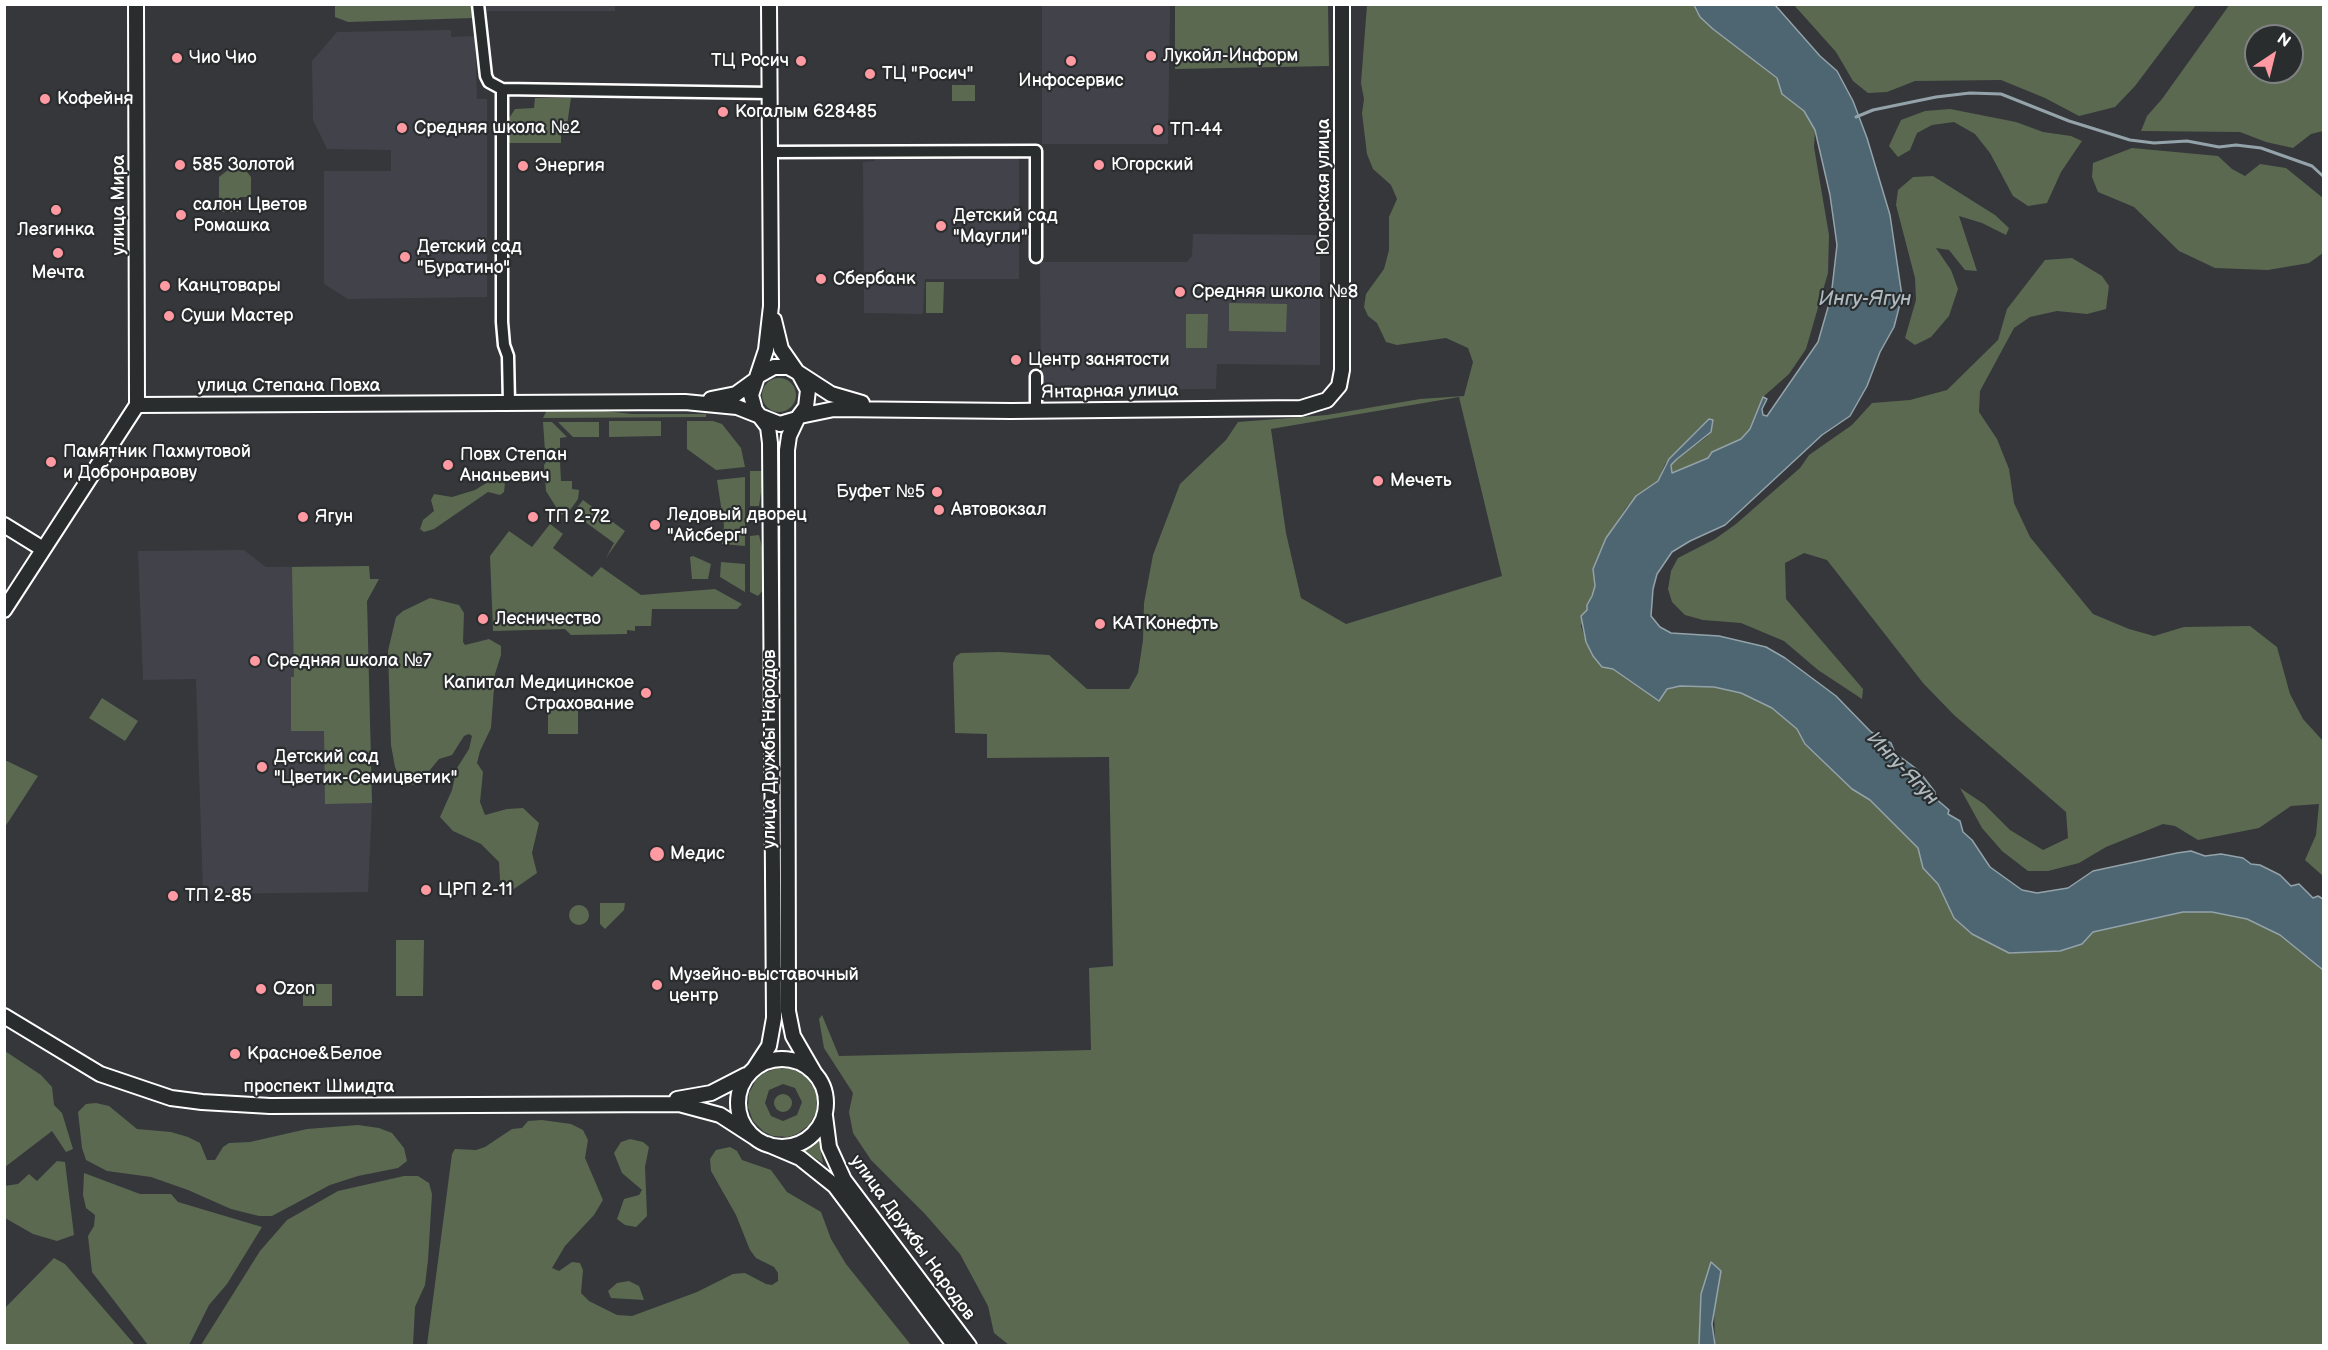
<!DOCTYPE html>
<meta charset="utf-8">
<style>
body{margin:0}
#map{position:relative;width:2328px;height:1350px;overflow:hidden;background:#35373b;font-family:"Balsamiq Sans",sans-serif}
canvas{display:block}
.frame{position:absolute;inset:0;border:6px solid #fff;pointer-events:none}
.north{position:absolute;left:2244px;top:24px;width:60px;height:60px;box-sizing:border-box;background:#2a2d2e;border:2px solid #7f8182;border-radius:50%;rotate:35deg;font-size:16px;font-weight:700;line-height:24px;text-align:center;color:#fff}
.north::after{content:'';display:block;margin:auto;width:21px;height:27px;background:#ff9aa2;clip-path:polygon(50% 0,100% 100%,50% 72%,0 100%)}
</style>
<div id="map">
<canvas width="2328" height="1350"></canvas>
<div class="frame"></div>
<div class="north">N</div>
</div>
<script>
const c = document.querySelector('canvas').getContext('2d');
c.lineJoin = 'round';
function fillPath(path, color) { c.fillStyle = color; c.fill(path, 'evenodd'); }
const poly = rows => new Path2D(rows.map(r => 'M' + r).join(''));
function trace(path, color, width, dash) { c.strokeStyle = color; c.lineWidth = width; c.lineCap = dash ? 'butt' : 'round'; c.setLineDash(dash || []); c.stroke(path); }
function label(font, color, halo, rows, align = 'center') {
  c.font = font + ' "Balsamiq Sans",sans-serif'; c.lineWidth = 4.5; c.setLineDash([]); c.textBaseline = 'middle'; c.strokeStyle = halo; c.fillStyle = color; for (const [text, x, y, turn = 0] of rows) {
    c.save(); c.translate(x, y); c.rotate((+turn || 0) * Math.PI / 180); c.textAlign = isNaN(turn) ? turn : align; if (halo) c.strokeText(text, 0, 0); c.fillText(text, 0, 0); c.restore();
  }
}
const built = poly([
 [485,5,615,4,615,11,484,11],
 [1042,5,1170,5,1168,144,1042,144],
 [451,30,451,37,475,36,477,99,487,99,487,297,348,299,324,284,324,171,391,171,391,150,327,149,313,120,312,61,337,32],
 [875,156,1019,156,1019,279,925,279,923,314,864,313,863,162,875,161],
 [1193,234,1320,235,1320,365,1217,364,1216,389,1041,390,1040,262,1187,262,1192,256],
 [244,550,266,567,369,566,370,579,379,579,367,601,372,803,368,892,203,894,196,679,143,680,138,551]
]);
const green = poly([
 [2230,4,2323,5,2323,131,2311,134,2293,148,2266,142,2240,132,2141,131,2147,116,2162,99],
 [2256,36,2292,36,2292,72,2256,72],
 [335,5,473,5,474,18,348,22,335,17],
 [1175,5,1328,5,1329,66,1175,69],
 [1367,5,1694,5,1700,17,1777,79,1782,94,1804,111,1815,130,1814,147,1829,235,1828,273,1806,349,1789,374,1763,397,1750,429,1741,439,1712,452,1708,458,1672,473,1671,465,1677,459,1708,436,1700,427,1665,464,1658,481,1636,496,1626,508,1606,538,1593,569,1595,586,1581,626,1586,642,1593,656,1602,667,1613,669,1659,701,1667,689,1680,686,1714,687,1741,693,1772,708,1797,729,1805,745,1852,789,1870,800,1918,848,1923,868,1938,884,1954,918,1972,934,2009,953,2033,953,2082,944,2093,932,2117,926,2183,912,2212,912,2247,919,2280,935,2323,970,2323,1345,1715,1345,1714,1308,1701,1294,1699,1345,1009,1345,994,1333,988,1306,960,1254,925,1214,871,1160,853,1133,849,1112,853,1093,824,1048,819,1019,822,1015,839,1056,1091,1050,1089,968,1113,966,1109,757,987,758,987,734,955,733,953,663,956,656,961,653,999,652,1049,655,1087,689,1129,689,1138,673,1143,640,1144,603,1153,555,1180,484,1226,440,1238,422,1327,415,1420,399,1464,396,1473,362,1468,348,1446,338,1397,345,1386,342,1377,323,1368,316,1364,307,1366,294,1384,269,1389,250,1389,217,1397,199,1391,185,1373,169,1367,154,1362,113,1364,99,1361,83],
 [1459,397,1502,576,1346,624,1301,598,1286,533,1271,429],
 [1794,5,2196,5,2135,86,2115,107,2079,116,2045,98,2001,80,1915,81,1887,92,1868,93,1853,81,1836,52],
 [952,85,975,85,975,101,952,101],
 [535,98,571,98,566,132,561,133,561,143,506,143,506,123,515,109,534,108],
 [1950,109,2016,122,2043,132,2071,136,2082,141,2061,172,2047,203,2028,206,2013,196,1990,153,1975,134,1954,122,1932,125,1917,133,1910,150,1898,157,1889,146,1901,120,1925,111],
 [2132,148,2218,156,2232,169,2245,176,2260,164,2286,168,2323,198,2323,253,2309,263,2268,270,2215,268,2179,251,2134,207,2098,192,2092,177,2093,163],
 [242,166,251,177,251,197,240,197,240,212,219,212,219,177,232,167],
 [1933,176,1995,215,2009,228,2006,235,1982,223,1959,216,1977,271,1965,270,1949,250,1936,248,1951,270,1958,289,1949,316,1931,337,1915,345,1905,338,1916,300,1915,278,1896,205,1898,190,1913,177],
 [2072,258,2102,276,2109,286,2106,309,2087,314,2057,311,2030,317,2014,328,1980,391,1979,412,1997,439,2009,469,2014,503,2030,537,2093,614,2129,629,2154,636,2184,627,2250,626,2277,647,2290,694,2303,719,2323,741,2323,876,2305,860,2316,835,2319,804,2291,806,2259,828,2198,840,2175,826,2163,824,2106,847,2079,863,2048,871,2028,871,2002,851,1982,828,1960,788,1984,804,2010,830,2043,850,2068,838,2066,812,1954,715,1923,683,1827,560,1804,553,1785,563,1786,599,1863,689,1862,699,1818,670,1784,641,1741,623,1703,620,1685,615,1672,602,1668,589,1671,571,1678,558,1715,539,1736,524,1800,468,1809,455,1852,425,1872,403,1910,400,1947,390,1998,340,2007,309,2045,260],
 [926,282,944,282,943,313,926,313],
 [1229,303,1287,304,1286,332,1229,331],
 [1186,314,1208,314,1207,348,1186,348],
 '762 395a17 17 0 1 1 34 0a17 17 0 1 1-34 0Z',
 [547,410,596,410,632,414,706,414,706,417,543,418],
 [609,421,661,421,661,436,609,437],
 [687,421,713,421,722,424,741,448,745,467,716,470,687,449],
 [543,422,552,422,567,437,560,438,560,452,545,451],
 [558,422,599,422,599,437,573,437],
 [560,461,561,481,572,481,572,489,579,490,578,499,570,510,561,515,546,491,544,465,546,462],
 [750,471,764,471,759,506,750,506],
 [745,477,745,546,722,544,724,526,717,480],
 [493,479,500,479,505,483,504,492,500,495,488,492,434,529,424,532,420,529,423,520,434,511,431,500,434,494,452,497,475,490],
 [583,500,625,531,606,558,614,543,573,513],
 [550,524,563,534,553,548,592,577,601,567,641,595,715,589,742,604,737,609,652,609,651,626,635,626,635,631,627,630,627,634,571,635,565,629,493,631,490,556,509,531,532,547],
 [759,535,764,556,764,589,758,596,750,592,750,536],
 [693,556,711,564,708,579,692,579,690,557],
 [721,562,745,564,745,592,720,577],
 [369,566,370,579,379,579,367,601,372,803,325,804,324,731,291,731,291,677,294,677,292,567],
 [430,598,459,605,464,613,463,642,465,645,489,639,501,646,501,655,495,674,491,728,480,751,477,763,483,772,480,802,485,815,507,809,523,808,539,823,532,853,537,873,511,891,500,880,499,862,481,844,453,831,440,817,452,790,457,768,469,749,472,736,469,734,464,736,452,755,439,759,421,781,416,784,409,785,401,781,395,767,391,745,388,651,396,617,403,611],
 [102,698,138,721,125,741,89,718],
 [548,709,578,709,578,734,548,734],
 [7,761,38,776,5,827,4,762],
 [600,903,625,903,624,910,605,929,600,924],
 '569 915a10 10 0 1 1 20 0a10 10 0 1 1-20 0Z',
 [396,940,424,940,423,996,396,996],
 [303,984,332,984,332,1006,303,1006],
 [5,1051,41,1075,52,1087,54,1105,62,1113,73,1149,66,1152,52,1131,5,1167],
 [778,1068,792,1069,805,1076,814,1088,817,1097,816,1112,809,1125,797,1134,788,1137,773,1136,764,1132,753,1121,748,1107,749,1093,756,1080,764,1073],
 [783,1084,795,1088,802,1102,797,1115,783,1121,771,1116,765,1103,769,1090],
 '774 1103a9 9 0 1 1 18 0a9 9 0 1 1-18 0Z',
 [96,1103,109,1106,137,1129,171,1132,188,1137,200,1143,207,1160,215,1160,223,1147,229,1143,250,1142,307,1129,358,1125,379,1128,392,1133,404,1148,407,1161,398,1168,358,1176,330,1185,272,1216,259,1216,231,1209,188,1190,151,1177,107,1171,86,1160,82,1148,78,1112,86,1104],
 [542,1120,571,1124,583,1130,588,1140,585,1158,603,1200,594,1215,565,1246,552,1268,559,1271,572,1262,580,1263,583,1270,581,1293,589,1301,617,1315,632,1316,697,1292,733,1274,745,1273,766,1284,772,1285,778,1281,778,1273,774,1267,756,1258,750,1250,736,1215,711,1171,710,1159,716,1150,730,1147,737,1151,742,1160,771,1170,787,1192,821,1212,831,1239,846,1264,911,1345,427,1345,452,1154,455,1149,476,1150,485,1147,512,1129,522,1128,528,1121],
 [630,1139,643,1142,649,1147,645,1167,647,1216,636,1227,625,1225,617,1219,624,1199,639,1195,642,1190,622,1173,614,1153,621,1142],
 [816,1140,819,1141,823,1163,803,1150],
 [57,1161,65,1162,74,1235,57,1241,33,1234,5,1218,4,1186,18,1184,29,1174,37,1181],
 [84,1173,140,1194,171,1194,178,1202,262,1227,227,1284,209,1305,189,1345,148,1345,92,1272,88,1236,94,1226,95,1215,86,1208,83,1195],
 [404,1176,418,1176,429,1183,432,1194,428,1260,425,1285,415,1307,413,1345,201,1345,260,1251,287,1220,338,1191],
 [54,1258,65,1264,135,1345,5,1345,5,1308],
 [629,1281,639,1286,644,1300,611,1298,608,1291,617,1283]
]);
const water = poly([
 [1694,5,1775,5,1820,56,1837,71,1853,101,1867,138,1890,215,1902,296,1894,327,1880,352,1867,386,1850,416,1822,435,1725,525,1690,541,1672,552,1657,574,1653,589,1651,616,1660,627,1671,633,1719,636,1766,647,1785,658,1836,696,1871,732,1891,743,1895,753,1918,770,1935,792,1935,798,1949,810,1948,814,1960,821,1963,832,1972,840,1990,867,2022,890,2037,893,2068,888,2093,871,2177,853,2191,851,2205,856,2221,854,2243,858,2251,864,2260,865,2280,875,2291,886,2299,884,2313,898,2318,896,2323,899,2323,970,2280,935,2247,919,2212,912,2183,912,2093,932,2082,944,2060,951,2009,953,1972,934,1954,918,1938,884,1923,868,1918,848,1870,800,1852,789,1805,744,1797,729,1772,708,1741,693,1714,687,1680,686,1667,689,1659,701,1613,669,1602,667,1593,656,1586,642,1581,616,1587,610,1587,605,1592,596,1595,586,1593,569,1606,538,1636,496,1658,481,1669,459,1709,419,1713,420,1711,432,1677,459,1671,465,1672,473,1708,458,1712,452,1741,439,1750,429,1763,397,1767,399,1762,409,1763,415,1767,416,1818,342,1831,297,1837,245,1830,195,1815,130,1804,111,1782,94,1777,78,1713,29,1700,17,1694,5],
 [1711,1262,1721,1271,1712,1324,1715,1345,1699,1345,1701,1294,1711,1262]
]);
const stream = poly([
 [1856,117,1873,110,1936,97,1970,93,2001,94,2069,121,2130,140,2154,143,2187,141,2219,147,2236,145,2261,148,2312,166,2324,177]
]);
const street = poly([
 [478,4,486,76,489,82,502,89,770,93],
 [502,89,502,322,504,345,508,356,509,403],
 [770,152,1036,151,1036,257],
 [1036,411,1036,376]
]);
const secondary = poly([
 [774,320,781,349,797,372,831,394,862,403],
 [758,376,774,367,788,367,797,372],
 [711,399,736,394,754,381],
 [137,405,685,402,737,407,780,424,797,419,806,407,808,390,800,375],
 [800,416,834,409,1011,411,1301,408,1327,400,1339,386,1342,370,1342,4],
 [797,419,789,436,787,450,788,1011,793,1036,815,1074],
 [4,525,43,549],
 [4,610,137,405,136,4],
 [4,1016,100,1074,171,1098,202,1102,270,1106,679,1104,720,1115,754,1137],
 '738 1103a44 44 0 1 1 88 0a44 44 0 1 1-88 0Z',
 [754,1069,769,1046,774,1018,770,443,768,427,755,410,751,395,766,350,771,306,769,4],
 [677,1099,711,1093,746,1075],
 [825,1116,829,1147,844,1180,969,1346],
 [767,1144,800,1158,835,1186,955,1346]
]);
const markers = [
 [1151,56,6,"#ff9aa2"],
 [177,58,6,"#ff9aa2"],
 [801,61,6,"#ff9aa2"],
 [1071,61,6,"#ff9aa2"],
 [870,74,6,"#ff9aa2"],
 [45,99,6,"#ff9aa2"],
 [723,112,6,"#ff9aa2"],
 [402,128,6,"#ff9aa2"],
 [1158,130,6,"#ff9aa2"],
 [180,165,6,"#ff9aa2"],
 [1099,165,6,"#ff9aa2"],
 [523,166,6,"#ff9aa2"],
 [56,210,6,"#ff9aa2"],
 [181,215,6,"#ff9aa2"],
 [941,226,6,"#ff9aa2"],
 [58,253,6,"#ff9aa2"],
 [405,257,6,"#ff9aa2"],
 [821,279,6,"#ff9aa2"],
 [165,286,6,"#ff9aa2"],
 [1180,292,6,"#ff9aa2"],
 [169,316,6,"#ff9aa2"],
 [1016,360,6,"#ff9aa2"],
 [51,462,6,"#ff9aa2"],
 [448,465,6,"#ff9aa2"],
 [1378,481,6,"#ff9aa2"],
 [937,492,6,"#ff9aa2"],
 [939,510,6,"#ff9aa2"],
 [303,517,6,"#ff9aa2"],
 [533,517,6,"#ff9aa2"],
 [655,525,6,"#ff9aa2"],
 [483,619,6,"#ff9aa2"],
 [1100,624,6,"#ff9aa2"],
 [255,661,6,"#ff9aa2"],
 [646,693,6,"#ff9aa2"],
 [262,767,6,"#ff9aa2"],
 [657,854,8,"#ff9aa2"],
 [426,890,6,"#ff9aa2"],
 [173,896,6,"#ff9aa2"],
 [657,985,6,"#ff9aa2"],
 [261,989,6,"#ff9aa2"],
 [235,1054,6,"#ff9aa2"]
];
const poiNames = [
 ["Лукойл-Информ",1163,56],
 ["Чио Чио",189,58],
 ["ТЦ Росич",789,61,"right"],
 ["ТЦ \"Росич\"",882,74],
 ["Инфосервис",1071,81,"center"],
 ["Кофейня",57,99],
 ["Когалым 628485",735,112],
 ["Средняя школа №2",414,128],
 ["ТП-44",1170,130],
 ["585 Золотой",192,165],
 ["Югорский",1111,165],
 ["Энергия",535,166],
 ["салон Цветов",193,205],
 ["Ромашка",193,226],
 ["Детский сад",953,216],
 ["\"Маугли\"",953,237],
 ["Лезгинка",56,230,"center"],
 ["Детский сад",417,247],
 ["\"Буратино\"",417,268],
 ["Мечта",58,273,"center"],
 ["Сбербанк",833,279],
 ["Канцтовары",177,286],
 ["Средняя школа №8",1192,292],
 ["Суши Мастер",181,316],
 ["Центр занятости",1028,360],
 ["Памятник Пахмутовой",63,452],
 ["и Добронравову",63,473],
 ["Повх Степан",460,455],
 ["Ананьевич",460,476],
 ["Мечеть",1390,481],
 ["Буфет №5",925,492,"right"],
 ["Автовокзал",951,510],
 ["Ледовый дворец",667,515],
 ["\"Айсберг\"",667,536],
 ["Ягун",315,517],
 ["ТП 2-72",545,517],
 ["Лесничество",495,619],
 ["КАТКонефть",1112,624],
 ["Средняя школа №7",267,661],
 ["Капитал Медицинское",634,683,"right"],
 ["Страхование",634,704,"right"],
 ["Детский сад",274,757],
 ["\"Цветик-Семицветик\"",274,778],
 ["Медис",670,854],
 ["ЦРП 2-11",438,890],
 ["ТП 2-85",185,896],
 ["Музейно-выставочный",669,975],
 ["центр",669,996],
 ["Ozon",273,989],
 ["Красное&Белое",247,1054]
];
const streetNames = [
 ["Югорская улица",1324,187,-90],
 ["улица Мира",119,205,-90],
 ["улица Степана Повха",289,386],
 ["Янтарная улица",1110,392,-1],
 ["улица Дружбы Народов",770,749,-90],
 ["проспект Шмидта",319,1087],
 ["улица Дружбы Народов",912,1238,54]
];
const waterNames = [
 ["Ингу-Ягун",1865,300],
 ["Ингу-Ягун",1902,769,46]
];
fillPath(built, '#42424b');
fillPath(green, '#5b6951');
fillPath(water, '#4d6672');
trace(water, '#94a3aa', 1.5);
trace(stream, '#94a3aa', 3);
trace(street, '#fff', 15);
trace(secondary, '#fff', 18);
trace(street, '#2a2d2e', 10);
trace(secondary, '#2a2d2e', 14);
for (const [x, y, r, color] of markers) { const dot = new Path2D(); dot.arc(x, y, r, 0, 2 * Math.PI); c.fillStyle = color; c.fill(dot); trace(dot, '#2a2d2e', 2); }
label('18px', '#fff', '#2a2d2e', poiNames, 'left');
label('18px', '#fff', '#2a2d2e', streetNames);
label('italic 20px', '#afbac0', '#2a2d2e', waterNames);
</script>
